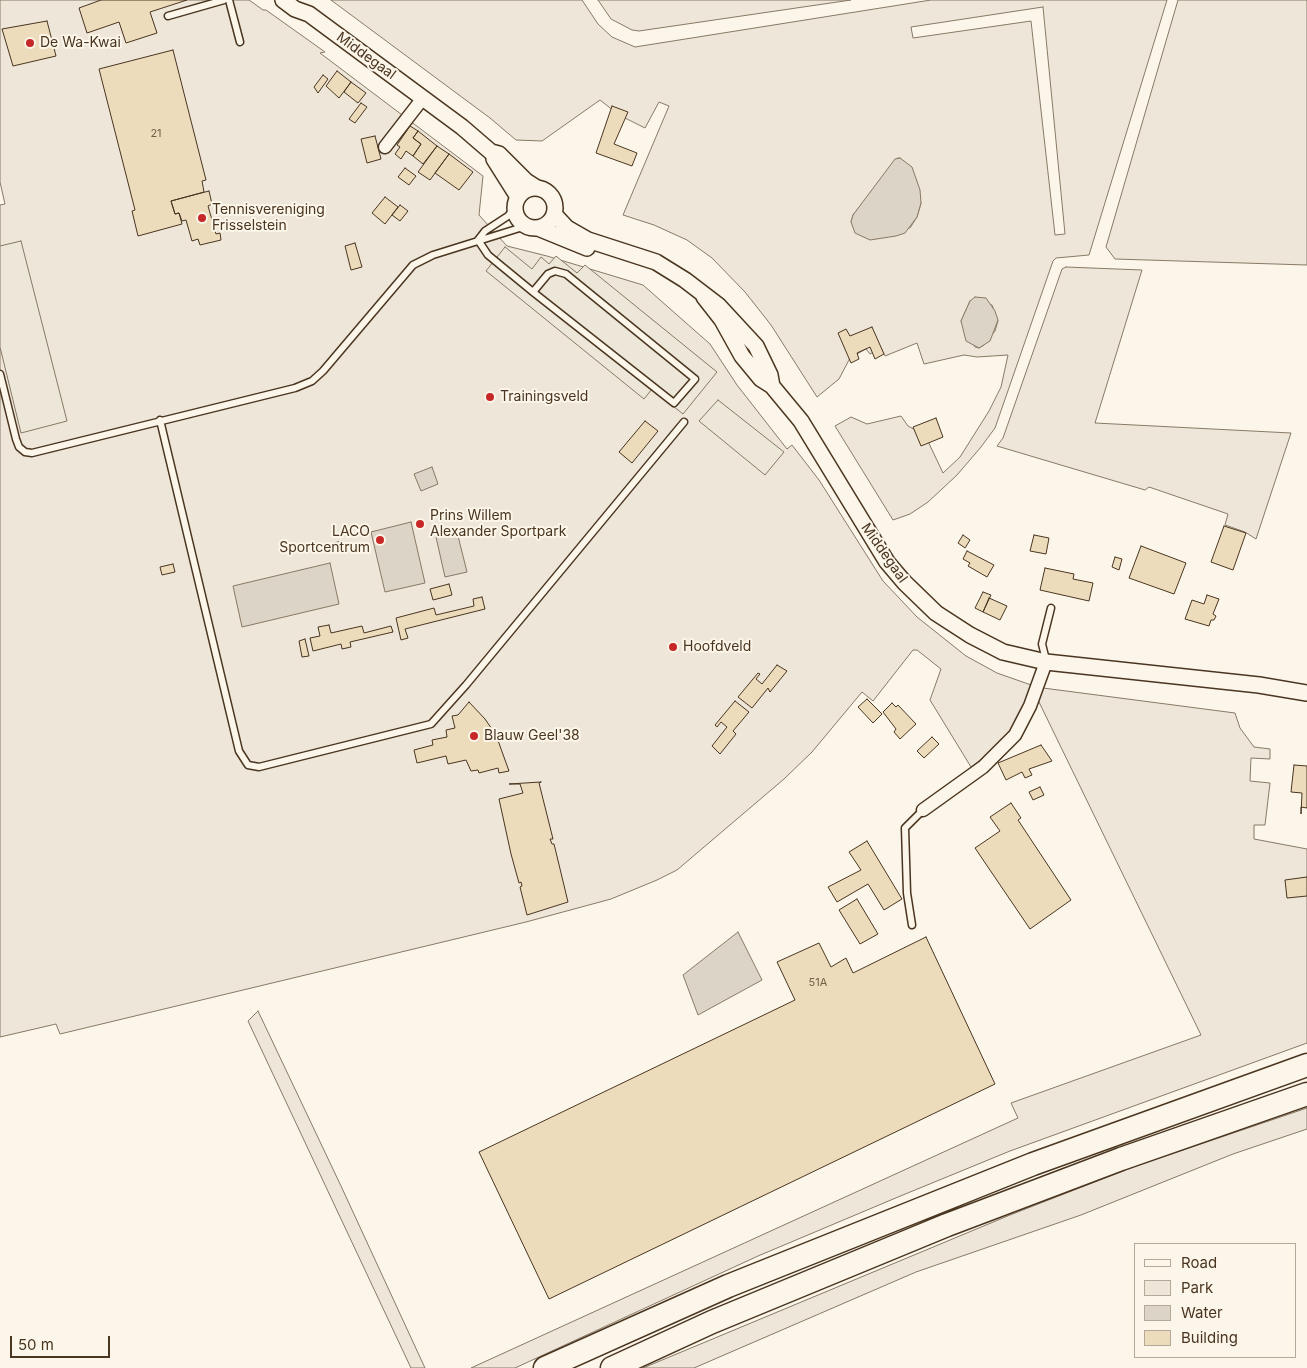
<!DOCTYPE html>
<style>
body{margin:0}
#map{position:relative;width:1307px;height:1368px;overflow:hidden;background:#fbf6e9;font-family:Inter,sans-serif}
canvas{display:block}
.legend{position:absolute;left:1134px;top:1243px;width:162px;height:115px;box-sizing:border-box;background:#fbf6e9;border:1px solid #b4a999;margin:0;padding:6px 9px;list-style:none;font-size:15px;color:#4a3520}
.legend li{display:flex;align-items:center;gap:10px;height:25px}
.legend b{width:25px;border:1px solid #b4a999}
.scale{position:absolute;left:10px;top:1336px;width:100px;height:22px;box-sizing:border-box;border:2px solid #4a3520;border-top:0;padding-left:6px;font-size:15px;line-height:18px;white-space:nowrap;color:#4a3520;-webkit-text-stroke:4px #fbf6e9;paint-order:stroke}
</style>
<div id="map">
<canvas width="1307" height="1368"></canvas>
<ul class="legend">
<li><b style="height:6px;background:#fbf6e9"></b>Road</li>
<li><b style="height:14px;background:#ede6d9"></b>Park</li>
<li><b style="height:14px;background:#dcd4c6"></b>Water</li>
<li><b style="height:14px;background:#ecdcbc"></b>Building</li>
</ul>
<div class="scale">50 m</div>
</div>
<script>
const c = document.querySelector('canvas').getContext('2d');
c.lineJoin = 'round';
function fillPath(path, color) { c.fillStyle = color; c.fill(path, 'evenodd'); }
const poly = rows => new Path2D(rows.map(r => 'M' + r).join(''));
function trace(path, color, width, dash) { c.strokeStyle = color; c.lineWidth = width; c.lineCap = dash ? 'butt' : 'round'; c.setLineDash(dash || []); c.stroke(path); }
function label(font, color, halo, rows, align = 'center') {
  c.font = font + ' Inter,sans-serif'; c.lineWidth = 4; c.setLineDash([]); c.textBaseline = 'middle'; c.strokeStyle = halo; c.fillStyle = color; for (const [text, x, y, turn = 0] of rows) {
    c.save(); c.translate(x, y); c.rotate((+turn || 0) * Math.PI / 180); c.textAlign = isNaN(turn) ? turn : align; if (halo) c.strokeText(text, 0, 0); c.fillText(text, 0, 0); c.restore();
  }
}
const green = poly([
 [0,0,249,0,263,10,266,10,325,52,320,53,483,176,479,215,507,246,547,256,643,285,710,344,737,385,787,449,792,445,819,480,883,581,917,617,966,656,997,673,1034,686,1011,731,1000,745,971,767,930,700,941,669,917,650,913,650,873,701,862,692,812,752,784,779,677,870,657,880,611,899,526,922,60,1034,56,1024,0,1037,0,205,5,204,0,182,0,0],
 [331,0,582,0,598,24,612,37,635,47,931,0,1167,0,1089,255,1056,258,1053,261,995,428,981,447,957,475,928,502,910,514,893,520,835,426,851,417,867,424,901,416,908,426,925,435,943,473,960,457,989,411,1001,387,1008,355,977,357,964,355,924,364,917,343,885,356,881,348,870,354,866,349,850,358,839,379,817,397,771,325,745,292,712,258,687,240,654,225,623,215,669,106,659,102,645,128,619,115,600,100,542,141,516,140,490,118,331,0],
 [1043,7,1065,234,1055,235,1031,21,913,38,911,27,1043,7],
 [898,158,921,203,917,217,910,228,851,222,853,215,898,158],
 [970,301,992,305,998,321,995,331,984,345,979,348,975,347,961,321,970,301],
 [598,0,851,0,639,31,632,30,611,19,598,0],
 [1178,0,1307,0,1307,265,1115,259,1106,247,1178,0],
 [1066,267,1142,270,1095,423,1291,433,1256,539,1245,532,1225,525,1228,514,1149,487,1145,490,997,446,1003,438,1062,269,1066,267],
 [1043,688,1235,713,1240,728,1254,747,1270,749,1270,759,1251,758,1250,781,1270,783,1265,825,1254,825,1254,839,1307,849,1307,1043,1010,1151,898,1197,758,1256,515,1368,471,1368,1018,1118,1011,1103,1201,1035,1038,700,1043,688],
 [258,1011,341,1186,425,1368,411,1368,248,1021,258,1011],
 [1307,1108,1307,1129,1233,1154,1081,1215,916,1272,694,1368,643,1368,1010,1215,1133,1167,1307,1108]
]);
const parking = poly([
 [21,241,67,421,21,433,0,347,0,246,21,241],
 [505,247,532,269,541,257,549,264,556,256,577,273,585,265,717,372,683,414,652,389,644,399,486,271,505,247],
 [718,400,784,452,765,475,699,421,718,400]
]);
const water = poly([
 [900,158,912,167,920,190,921,203,917,217,905,233,896,236,870,240,855,233,851,222,853,215,895,159,900,158],
 [975,297,986,298,995,311,998,320,990,341,979,348,966,341,961,321,970,301,975,297],
 [432,467,438,484,421,491,414,474,432,467],
 [411,522,425,583,385,592,371,532,411,522],
 [457,532,467,572,445,577,436,537,457,532],
 [330,563,339,604,242,627,233,586,330,563],
 [738,932,762,980,698,1015,683,975,738,932]
]);
const building = poly([
 [101,0,187,0,150,12,157,33,126,43,119,22,87,33,79,8,101,0],
 [47,21,56,56,13,66,2,29,47,21],
 [173,50,206,180,202,181,204,192,171,201,175,214,179,213,182,224,138,236,132,211,135,210,99,69,173,50],
 [337,71,351,82,339,98,326,86,337,71],
 [323,75,328,79,318,93,314,87,323,75],
 [351,82,366,93,358,103,344,92,351,82],
 [361,103,367,107,355,123,349,119,361,103],
 [612,106,628,112,614,144,637,153,632,166,596,153,612,106],
 [410,126,418,131,413,138,421,144,413,156,406,151,401,159,395,154,400,147,397,145,410,126],
 [418,131,437,146,423,164,413,156,421,144,413,138,418,131],
 [375,136,381,159,367,163,361,139,375,136],
 [437,146,449,154,430,180,418,172,437,146],
 [449,154,473,172,459,190,435,173,449,154],
 [405,168,416,176,409,185,398,177,405,168],
 [209,191,212,204,208,206,216,234,220,233,221,240,200,245,198,239,192,241,186,220,182,221,179,213,175,214,171,201,209,191],
 [385,197,398,207,385,224,372,213,385,197],
 [400,205,408,211,400,221,392,215,400,205],
 [355,243,362,267,351,270,345,246,355,243],
 [872,327,884,354,875,359,870,347,857,353,859,359,851,363,838,333,846,329,850,336,872,327],
 [936,418,943,437,921,446,913,427,936,418],
 [645,421,658,431,632,463,619,452,645,421],
 [1224,526,1246,533,1233,570,1211,562,1224,526],
 [963,535,970,540,965,548,958,543,963,535],
 [1034,535,1049,538,1046,554,1030,551,1034,535],
 [342,541,344,549,336,551,334,543,342,541],
 [1141,546,1186,563,1174,594,1129,578,1141,546],
 [967,551,994,565,987,577,968,566,970,563,963,559,967,551],
 [1115,557,1122,559,1119,570,1112,567,1115,557],
 [173,564,175,572,162,575,160,567,173,564],
 [1045,568,1074,574,1073,579,1093,583,1089,601,1040,590,1045,568],
 [449,584,452,595,433,600,430,589,449,584],
 [983,592,991,595,983,612,975,608,983,592],
 [1207,595,1219,599,1213,614,1216,616,1214,620,1211,620,1209,626,1185,619,1192,600,1204,604,1207,595],
 [482,597,485,609,405,629,408,638,401,640,396,618,434,608,436,615,474,606,473,599,482,597],
 [989,598,1007,606,1000,620,983,612,989,598],
 [329,625,331,633,362,626,364,633,391,626,393,632,350,642,351,647,342,649,341,644,313,651,310,638,320,636,318,627,329,625],
 [305,639,309,656,302,657,299,641,305,639],
 [777,665,787,671,770,692,768,688,752,708,738,697,758,673,760,674,756,679,762,684,777,665],
 [867,699,882,714,873,723,858,707,867,699],
 [735,701,749,712,733,731,736,734,720,754,712,746,727,727,721,722,717,727,715,725,735,701],
 [469,702,485,719,496,735,509,771,499,773,498,768,479,773,478,770,471,771,466,760,448,764,446,756,417,763,414,750,433,745,432,740,447,737,446,730,455,728,452,716,458,715,469,702],
 [892,703,896,707,898,705,916,724,900,739,894,732,896,729,883,712,892,703],
 [932,737,939,744,924,758,917,751,932,737],
 [1041,745,1052,761,1029,769,1032,775,1025,778,1022,772,1006,780,998,763,1041,745],
 [1294,765,1307,766,1307,808,1301,807,1301,814,1302,793,1291,792,1294,765],
 [541,782,539,783,553,839,550,839,552,844,554,844,568,902,527,915,520,887,522,886,521,882,519,883,511,854,499,799,523,793,520,784,509,784,541,782],
 [1040,787,1044,795,1033,800,1029,792,1040,787],
 [1011,803,1021,818,1018,820,1071,900,1030,929,975,848,1000,831,990,817,1011,803],
 [867,841,902,899,884,910,868,884,837,902,828,887,861,870,849,852,867,841],
 [1307,877,1307,896,1287,898,1285,880,1307,877],
 [857,899,878,934,860,944,839,910,857,899],
 [926,937,995,1084,549,1299,479,1152,795,1000,777,962,819,943,831,967,846,958,853,973,926,937]
]);
const service = poly([
 [229,0,240,42],
 [168,16,224,0],
 [478,240,488,255,533,292,674,403,695,379,566,274,555,271,548,274,533,292],
 [478,240,485,231,508,216,515,208],
 [0,374,16,439,19,447,25,452,32,453,295,388,312,381,323,371,413,265,433,255,526,226],
 [160,420,239,751,248,765,259,767,431,724,466,685,684,422],
 [1046,660,1042,644,1051,608],
 [912,925,907,893,905,828,923,810]
]);
const minor = poly([
 [385,147,423,98],
 [923,810,983,767,1015,735,1030,706,1046,662]
]);
const tertiary = poly([
 [283,0,295,9,309,14,462,127,491,152,499,154,526,181,537,188],
 [494,159,518,197],
 '515 208a20 20 0 1 1 40 0a20 20 0 1 1-40 0Z',
 [554,214,567,228,588,240,656,262,685,280,719,306,756,346,770,375,772,386],
 [538,228,587,248],
 [704,297,722,320,742,356,761,379,772,386,801,421,887,562,904,582,936,613,970,635,1003,652,1046,662,1259,685,1307,693]
]);
const motorway = poly([
 [545,1368,728,1286,1033,1164,1307,1065],
 [612,1368,712,1322,947,1225,1121,1159,1307,1094]
]);
const markers = [
 [30,43,5,"#c62828"],
 [202,218,5,"#c62828"],
 [490,397,5,"#c62828"],
 [420,524,5,"#c62828"],
 [380,540,5,"#c62828"],
 [673,647,5,"#c62828"],
 [474,736,5,"#c62828"]
];
const numberNames = [
 ["21",156,134],
 ["51A",818,983]
];
const poiNames = [
 ["De Wa-Kwai",40,43],
 ["Tennisvereniging",212,210],
 ["Frisselstein",212,226],
 ["Trainingsveld",500,397],
 ["Prins Willem",430,516],
 ["Alexander Sportpark",430,532],
 ["LACO",370,532,"right"],
 ["Sportcentrum",370,548,"right"],
 ["Hoofdveld",683,647],
 ["Blauw Geel'38",484,736]
];
const streetNames = [
 ["Middegaal",366,56,36],
 ["Middegaal",884,553,55]
];
fillPath(green, '#ede6d9');
trace(green, '#887966', 1);
fillPath(parking, '#ede7d9');
trace(parking, '#887966', 1);
fillPath(water, '#dcd4c6');
trace(water, '#887966', 1);
fillPath(building, '#ecdcbc');
trace(building, '#4a3520', 1);
trace(service, '#4a3520', 9);
trace(minor, '#4a3520', 15);
trace(tertiary, '#4a3520', 18);
trace(motorway, '#4a3520', 25);
trace(service, '#fbf6e9', 6);
trace(minor, '#fbf6e9', 12);
trace(tertiary, '#fbf6e9', 15);
trace(motorway, '#fbf6e9', 22);
for (const [x, y, r, color] of markers) { const dot = new Path2D(); dot.arc(x, y, r, 0, 2 * Math.PI); c.fillStyle = color; c.fill(dot); trace(dot, '#fbf6e9', 2); }
label('11px', '#725f47', null, numberNames);
label('14px', '#4a3520', '#fbf6e9', poiNames, 'left');
label('14px', '#4a3520', '#fbf6e9', streetNames);
</script>
